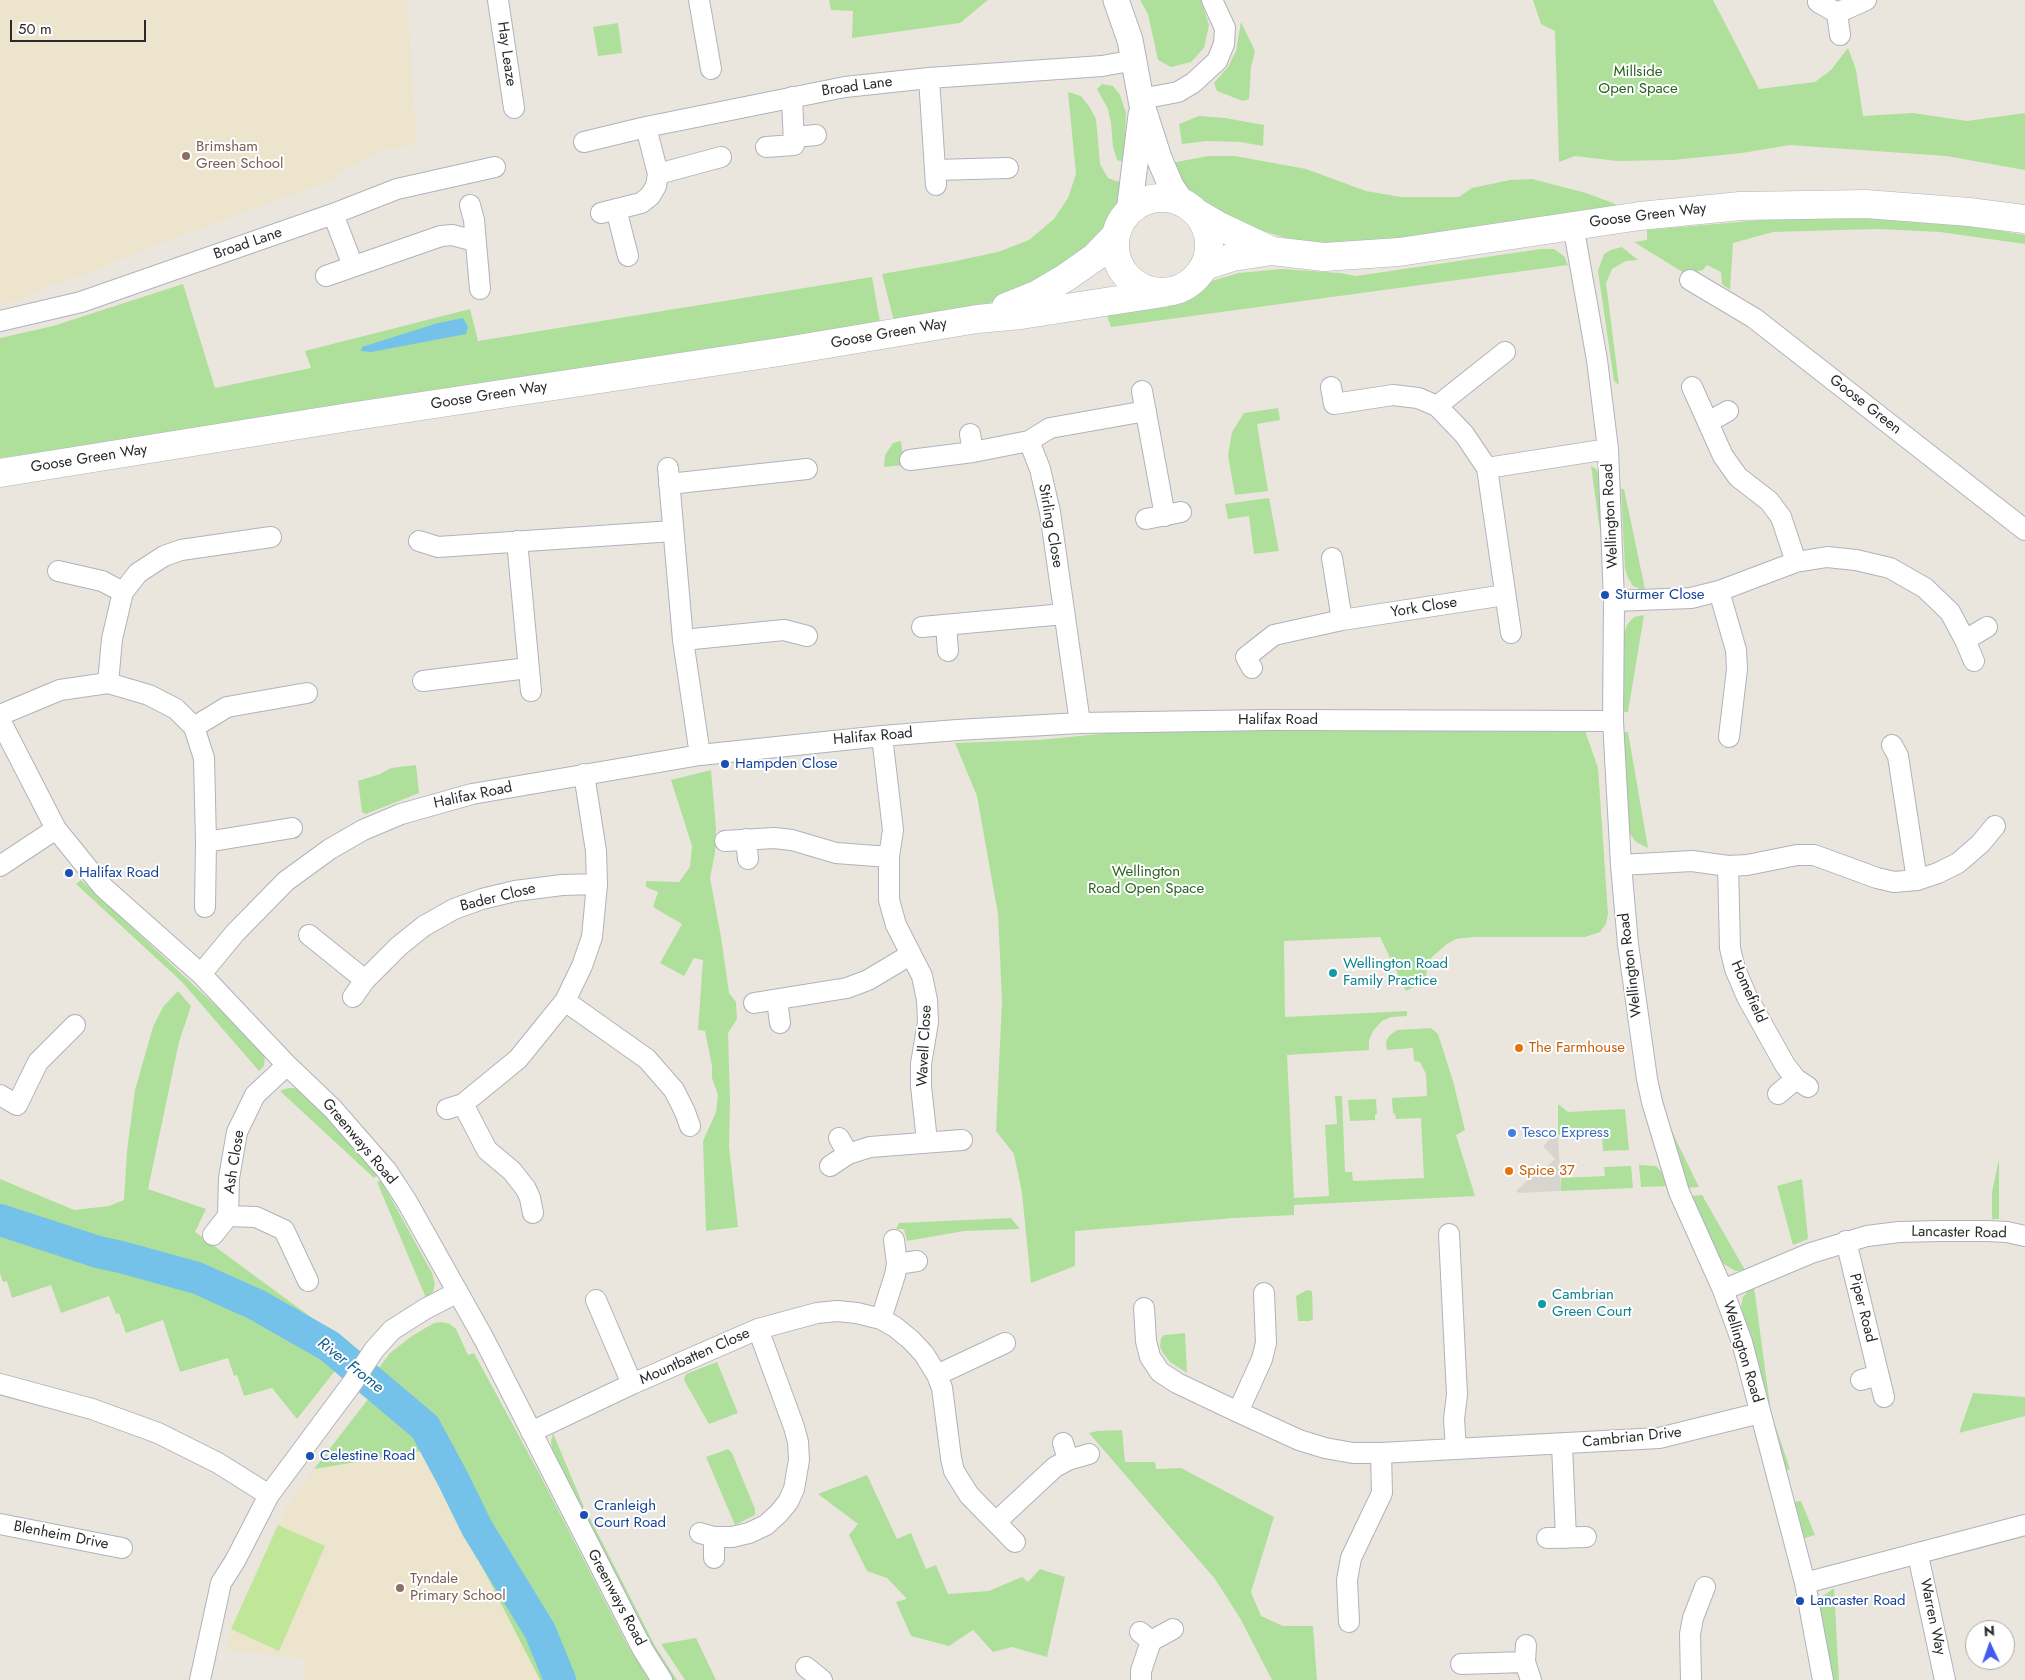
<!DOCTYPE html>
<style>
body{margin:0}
#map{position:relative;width:2025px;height:1680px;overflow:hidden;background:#ebe6dd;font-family:Jost,sans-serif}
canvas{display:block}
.north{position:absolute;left:1965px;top:1620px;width:50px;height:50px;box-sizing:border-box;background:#fff;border:1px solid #aaa;border-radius:50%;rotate:357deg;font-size:14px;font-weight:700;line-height:20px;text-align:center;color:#2a2a2a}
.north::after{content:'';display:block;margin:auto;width:18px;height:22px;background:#4359f1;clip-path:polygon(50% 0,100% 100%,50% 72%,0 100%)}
.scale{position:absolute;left:10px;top:20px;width:136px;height:22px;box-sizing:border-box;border:2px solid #2a2a2a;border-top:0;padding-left:6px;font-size:15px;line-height:18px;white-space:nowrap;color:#2a2a2a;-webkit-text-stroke:4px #fff;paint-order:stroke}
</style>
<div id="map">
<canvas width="2025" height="1680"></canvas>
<div class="north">N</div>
<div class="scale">50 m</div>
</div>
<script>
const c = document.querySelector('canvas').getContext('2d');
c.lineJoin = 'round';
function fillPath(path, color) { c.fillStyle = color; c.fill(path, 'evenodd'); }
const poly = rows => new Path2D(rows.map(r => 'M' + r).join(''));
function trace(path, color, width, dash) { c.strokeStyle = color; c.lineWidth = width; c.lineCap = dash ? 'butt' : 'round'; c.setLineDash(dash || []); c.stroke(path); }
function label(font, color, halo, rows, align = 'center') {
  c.font = font + ' Jost,sans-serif'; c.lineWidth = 4; c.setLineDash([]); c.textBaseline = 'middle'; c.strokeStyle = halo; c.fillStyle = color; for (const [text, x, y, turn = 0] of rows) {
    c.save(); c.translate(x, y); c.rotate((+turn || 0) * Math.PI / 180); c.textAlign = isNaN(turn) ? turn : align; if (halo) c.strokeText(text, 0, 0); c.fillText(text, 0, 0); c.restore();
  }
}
const education = poly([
 [0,0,407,0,417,144,386,150,359,161,327,182,143,250,91,273,52,285,36,294,0,305],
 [423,1451,540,1680,304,1680,306,1659,227,1650,231,1629,279,1650,325,1546,278,1525,290,1501,314,1469]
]);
const green = poly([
 [829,0,988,0,960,23,852,38,853,11,831,10],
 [1140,0,1201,0,1209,25,1204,48,1191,62,1171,67,1158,60,1148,14],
 [1533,0,1713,0,1759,89,1815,82,1831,70,1848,48,1856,70,1863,116,1913,113,1967,121,2025,113,2025,170,1946,156,1790,145,1742,153,1673,160,1617,161,1575,156,1559,162,1555,31,1541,24],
 [1241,22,1255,51,1251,67,1249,99,1243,101,1217,91,1214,83,1228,67,1236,51],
 [618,23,622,53,598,56,593,27],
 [1102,84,1113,86,1120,95,1126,113,1124,162,1117,160,1113,147,1111,123,1108,109,1097,89],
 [1068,92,1081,96,1089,106,1096,119,1100,164,1108,178,1122,183,1109,232,1026,291,989,303,947,313,894,321,882,274,951,262,998,252,1029,240,1054,219,1068,198,1076,174],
 [1199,116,1225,118,1264,125,1263,146,1240,142,1206,141,1182,144,1179,124],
 [1208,156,1235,156,1306,169,1366,191,1401,197,1459,197,1472,188,1510,180,1532,179,1586,193,1613,203,1622,208,1404,241,1332,245,1286,238,1247,226,1203,205,1188,195,1171,163],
 [1877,218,1941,220,2025,235,2025,244,1940,232,1877,229,1773,232,1733,243,1730,290,1722,284,1721,272,1707,265,1703,270,1694,272,1686,270,1684,273,1634,242,1647,240,1647,230,1773,219],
 [1622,247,1638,260,1626,261,1612,269,1606,283,1619,385,1614,381,1598,271,1604,254,1611,250],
 [1541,249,1554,249,1564,256,1568,265,1111,327,1107,316,1114,303,1162,300,1190,295,1211,281,1239,273,1282,269,1340,273,1356,276],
 [872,277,880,322,346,409,0,458,0,338,53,326,183,284,215,388,311,368,305,351,470,309,478,341],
 [1278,408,1280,420,1257,424,1268,491,1235,495,1228,455,1232,432,1244,413],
 [901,441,904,465,884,467,885,455,893,443],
 [1591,466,1596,469,1600,476,1604,559],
 [1621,489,1624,489,1645,589,1640,589,1633,586,1628,578,1625,569],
 [1269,498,1279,551,1254,554,1249,516,1228,519,1225,504],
 [1644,615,1628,712,1623,712,1624,633,1627,625,1634,617],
 [1584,728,1598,768,1608,914,1606,924,1600,932,1585,937,1473,937,1456,939,1447,944,1432,957,1427,967,1426,977,1423,982,1406,991,1380,937,1284,941,1285,1017,1407,1011,1407,1016,1391,1017,1382,1021,1373,1031,1369,1040,1369,1050,1287,1055,1294,1198,1329,1196,1325,1125,1337,1124,1335,1096,1342,1096,1345,1172,1352,1172,1353,1181,1424,1178,1421,1118,1396,1119,1395,1114,1393,1113,1392,1098,1427,1096,1426,1074,1420,1062,1414,1061,1413,1048,1387,1050,1386,1042,1389,1036,1397,1030,1431,1028,1438,1034,1453,1081,1465,1130,1456,1135,1475,1196,1294,1205,1294,1215,1234,1218,1075,1231,1075,1266,1031,1283,1022,1193,1014,1154,996,1131,1002,1001,998,914,977,796,955,743,1039,740,1140,730],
 [1622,732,1628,732,1648,848,1636,842,1630,834,1627,822],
 [416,765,419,793,366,814,362,812,358,781,380,774,391,768],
 [711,770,716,829,715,853,710,878,721,937,729,993,736,1002,737,1019,728,1033,730,1100,729,1147,738,1227,706,1231,703,1141,716,1112,718,1095,712,1078,712,1066,705,1031,698,1030,703,960,694,958,684,976,660,963,682,924,653,907,658,892,646,887,646,881,679,882,690,867,692,846,671,780],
 [81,880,259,1046,265,1056,264,1066,259,1071,182,982,76,884],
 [178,991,191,1006,179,1042,148,1189,206,1209,195,1232,353,1348,297,1419,272,1388,244,1396,237,1375,234,1376,228,1358,180,1372,163,1320,126,1333,119,1313,116,1314,109,1296,61,1313,51,1285,12,1298,7,1281,3,1282,0,1273,0,1226,236,1297,198,1276,0,1216,0,1179,74,1210,109,1206,124,1200,127,1151,135,1090,153,1027,163,1007],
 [288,1088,296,1088,304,1092,378,1175,374,1178,280,1091],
 [1376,1099,1377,1114,1375,1115,1375,1120,1350,1121,1348,1100],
 [1558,1104,1568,1112,1625,1109,1629,1150,1603,1151,1602,1133,1558,1135],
 [1660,1106,1691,1171,1699,1187,1687,1188],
 [1999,1159,1999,1219,1992,1219,1992,1192],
 [1639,1165,1656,1166,1665,1176,1668,1186,1641,1187],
 [1631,1166,1633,1188,1561,1191,1561,1178,1605,1176,1604,1167],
 [1802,1179,1808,1239,1793,1245,1777,1186],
 [381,1180,432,1273,435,1284,433,1292,426,1298,377,1182],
 [1702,1195,1745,1270,1736,1271,1720,1262,1691,1196],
 [1011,1218,1020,1229,964,1231,907,1241,904,1229,896,1229,899,1223],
 [1754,1287,1771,1413,1790,1469,1785,1471,1740,1311,1743,1297,1751,1288],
 [1307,1290,1312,1291,1313,1319,1310,1321,1298,1321,1296,1296],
 [442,1322,450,1324,456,1329,468,1355,474,1353,539,1473,628,1646,649,1680,540,1680,423,1451,314,1469,386,1376,378,1369,390,1353,412,1336,434,1323],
 [1185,1333,1187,1373,1170,1362,1163,1353,1160,1347,1161,1338,1164,1335],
 [717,1362,738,1413,709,1424,684,1380,686,1374],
 [1973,1393,2025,1397,2025,1416,1959,1433],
 [1122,1430,1125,1462,1155,1462,1156,1469,1181,1468,1274,1517,1251,1592,1261,1616,1283,1626,1313,1626,1317,1680,1272,1680,1240,1618,1215,1579,1089,1433,1097,1431],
 [553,1433,584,1507,580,1509,552,1448,551,1442],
 [728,1449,732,1453,755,1509,755,1515,735,1525,706,1457],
 [867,1475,897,1539,911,1533,926,1569,936,1565,948,1594,989,1591,1022,1577,1028,1582,1040,1569,1065,1577,1047,1657,1012,1647,993,1652,973,1630,949,1646,911,1636,896,1602,907,1599,887,1578,867,1571,849,1535,858,1524,818,1494],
 [1801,1501,1815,1535,1802,1539,1793,1502],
 [588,1514,655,1646,677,1680,672,1680,651,1647,583,1516],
 [1834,1588,1839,1680,1833,1680,1819,1612,1822,1597],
 [696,1638,716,1680,685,1680,661,1644]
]);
const pitch = poly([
 [278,1525,325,1546,279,1651,231,1629]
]);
const plaza = poly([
 [1554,1135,1558,1135,1561,1191,1519,1193,1516,1191,1533,1175,1535,1177,1555,1159,1543,1146]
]);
const water = poly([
 [463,318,468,327,466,334,371,352,361,351,362,347,438,323]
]);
const river = poly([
 [0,1220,98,1252,121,1257,197,1278,257,1305,329,1346,425,1427,453,1479,477,1528,540,1631,560,1680]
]);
const minor = poly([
 [498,0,514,108],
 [699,0,711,69],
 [1818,2,1837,13,1840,35],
 [1837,13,1866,0],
 [929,78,936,185],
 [1141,99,1178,92,1193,83,1217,61,1224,44,1225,28,1212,0],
 [794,137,816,135],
 [584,142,646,127,845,87,929,78,1102,66,1135,60],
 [766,147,794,145,792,97],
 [935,170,1008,168],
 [658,174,721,157],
 [470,205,474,220,480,289],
 [616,209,628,256],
 [601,213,641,203,650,196,656,186,658,174,646,127],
 [333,214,353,266],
 [1573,225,1597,360,1608,449,1614,601,1613,721,1621,865,1628,944,1647,1079,1652,1102,1679,1192,1723,1290,1742,1342,1805,1583,1823,1680],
 [326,276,441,236,452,235,475,241],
 [1690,280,1754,318,2025,530],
 [0,321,81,302,333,214,397,189,495,167],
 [1331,387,1334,404,1393,395,1418,398,1437,406,1464,434,1487,468,1511,633],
 [1692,387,1723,456,1738,477,1769,501,1781,517,1796,562],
 [1142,391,1165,516],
 [1437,406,1505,352],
 [1708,422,1728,411],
 [970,434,973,452],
 [1029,441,1040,469,1050,512,1080,723],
 [910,460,973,452,1029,441,1050,428,1146,411],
 [668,468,683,640,700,755],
 [1487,468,1608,449],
 [669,484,807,469],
 [1146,519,1181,512],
 [419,541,438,547,673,531],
 [517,541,531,691],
 [1332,558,1342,620],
 [58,571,102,581,123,592],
 [1719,591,1736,650,1737,669,1729,737],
 [1614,601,1691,598,1719,591,1796,562,1827,557,1856,560,1890,568,1925,588,1950,612,1965,640,1974,661],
 [946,625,948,651],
 [922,627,1064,614],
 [683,640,784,630,807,636],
 [1965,640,1987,627],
 [1252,668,1246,657,1274,635,1342,620,1505,595],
 [423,681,528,668],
 [108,683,112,639,123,592,138,573,164,556,181,550,271,537],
 [0,715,60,690,108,683,149,695,176,709,194,727,204,758,206,842,205,907],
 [0,720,56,829,103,887,201,974,287,1065,333,1109,387,1171,406,1200,484,1339,643,1650,662,1680],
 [194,727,227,707,307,693],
 [882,736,893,830,889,857,889,900,896,925,922,976,927,1000,928,1022,921,1064,921,1086,927,1141],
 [1892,745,1898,756,1917,880],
 [746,839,748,859],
 [725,841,774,838,792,840,836,853,889,857],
 [206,842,292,828],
 [1621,865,1692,861,1728,866,1747,865,1797,855,1814,855,1877,878,1894,882,1917,880,1938,873,1958,863,1980,844,1995,826],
 [0,866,56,829],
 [1728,866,1730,948,1735,969,1747,997,1785,1065,1796,1079,1808,1087],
 [309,935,365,980],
 [201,974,235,933,286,881,330,849,363,830,401,814,472,794,700,755,882,736,957,730,1080,723,1270,720,1613,721],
 [353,997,365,980,399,946,424,926,454,909,482,899,515,891,562,885,597,884],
 [777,1000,780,1023],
 [565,1001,647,1059,674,1090,685,1112,690,1126],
 [754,1003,847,988,868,980,910,955],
 [1778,1094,1796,1079],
 [0,1095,17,1105,38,1062,75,1025],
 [463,1104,487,1150,512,1171,526,1189,530,1198,533,1213],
 [447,1109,463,1104,518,1059,565,1001,582,966,592,937,597,884,596,851,584,774],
 [839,1138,848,1154],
 [830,1166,848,1154,870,1147,962,1140],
 [228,1216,256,1217,284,1230,308,1281],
 [1449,1234,1457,1395,1454,1419,1456,1449],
 [213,1235,228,1216,229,1178,237,1132,255,1095,287,1065],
 [1846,1241,1884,1397],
 [897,1264,917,1261],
 [1723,1290,1811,1253,1867,1236,1899,1232,1939,1231,1987,1231,2007,1232,2025,1236],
 [596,1300,632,1384],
 [1144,1308,1146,1341,1150,1357,1160,1372,1177,1383,1238,1412,1299,1440,1325,1448,1353,1453,1381,1453,1659,1438,1760,1413],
 [881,1319,895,1275,897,1264,894,1240],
 [937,1375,1005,1343],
 [1861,1380,1878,1375],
 [0,1384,92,1409,158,1433,218,1463,269,1495],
 [1238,1412,1262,1359,1266,1343,1264,1293],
 [531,1432,632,1384,758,1329,817,1313,837,1311,857,1313,881,1319,895,1327,911,1340,924,1354,937,1375,942,1388,951,1458,954,1471,969,1495,1015,1542],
 [1063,1443,1068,1460],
 [1562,1445,1566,1538],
 [997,1521,1055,1467,1068,1460,1089,1454],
 [0,1524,122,1548],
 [700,1533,714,1537,732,1537,749,1533,766,1525,779,1513,788,1502,794,1489,799,1460,798,1442,794,1427,758,1329],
 [1547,1538,1586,1537],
 [1918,1555,1945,1680],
 [714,1558,714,1537],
 [1805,1583,2025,1525],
 [1349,1622,1347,1580,1351,1558,1382,1493,1381,1453],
 [1140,1632,1151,1641,1173,1629],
 [1526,1645,1525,1662,1531,1680],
 [1461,1664,1525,1662],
 [806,1667,822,1680],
 [200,1680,221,1583,235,1561,269,1495,353,1382,374,1350,392,1330,425,1309,458,1292],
 [1141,1680,1141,1671,1151,1641],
 [1691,1680,1690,1634,1693,1618,1705,1587]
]);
const tertiary = poly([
 [1116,0,1130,40,1142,105,1159,158,1171,186,1181,201],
 [1129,212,1141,115]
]);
const secondary = poly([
 '1115 245a47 47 0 1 1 94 0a47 47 0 1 1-94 0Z',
 [1197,213,1221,227,1272,251,1324,257,1399,252,1640,216,1740,206,1866,204,1969,212,2025,219],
 [1205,266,1233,257,1272,251],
 [1006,307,1036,295,1065,278,1095,257,1116,235],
 [0,473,349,417,786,351,977,319,1021,315,1163,293]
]);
const markers = [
 [186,156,5,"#8d6e63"],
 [1605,595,5,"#1a4fb4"],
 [725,764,5,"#1a4fb4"],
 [69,873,5,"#1a4fb4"],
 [1333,973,5,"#0f9aa8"],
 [1519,1048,5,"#e8710a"],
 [1512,1133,5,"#3f7fe0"],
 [1509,1171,5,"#e8710a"],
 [1542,1304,5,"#0f9aa8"],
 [310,1456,5,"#1a4fb4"],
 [584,1515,5,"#1a4fb4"],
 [400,1588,5,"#8d6e63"],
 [1800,1601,5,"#1a4fb4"]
];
const streetNames = [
 ["Hay Leaze",506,54,82],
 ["Broad Lane",857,87,-8],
 ["Goose Green Way",1648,216,-7],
 ["Broad Lane",248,244,-19],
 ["Goose Green Way",889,334,-10],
 ["Goose Green Way",489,396,-9],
 ["Goose Green",1865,405,38],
 ["Goose Green Way",89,459,-9],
 ["Wellington Road",1611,516,-93],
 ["Stirling Close",1050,526,80],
 ["York Close",1424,608,-9],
 ["Halifax Road",1278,720],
 ["Halifax Road",873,737,-5],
 ["Halifax Road",473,796,-12],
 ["Bader Close",498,898,-14],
 ["Wellington Road",1631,965,-97],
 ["Homefield",1748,992,66],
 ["Wavell Close",925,1046,-87],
 ["Greenways Road",359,1142,50],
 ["Ash Close",235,1162,-81],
 ["Lancaster Road",1959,1233,1],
 ["Piper Road",1862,1308,76],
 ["Wellington Road",1742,1352,73],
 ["Mountbatten Close",695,1357,-24],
 ["Cambrian Drive",1632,1438,-6],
 ["Blenheim Drive",61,1536,11],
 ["Greenways Road",616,1598,62],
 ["Warren Way",1932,1617,78]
];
const parkNames = [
 ["Millside",1638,72],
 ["Open Space",1638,89],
 ["Wellington",1146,872],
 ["Road Open Space",1146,889]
];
const educationNames = [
 ["Brimsham",196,147],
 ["Green School",196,164],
 ["Tyndale",410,1579],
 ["Primary School",410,1596]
];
const transitNames = [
 ["Sturmer Close",1615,595],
 ["Hampden Close",735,764],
 ["Halifax Road",79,873],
 ["Celestine Road",320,1456],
 ["Cranleigh",594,1506],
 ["Court Road",594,1523],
 ["Lancaster Road",1810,1601]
];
const cultureNames = [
 ["Wellington Road",1343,964],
 ["Family Practice",1343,981],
 ["Cambrian",1552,1295],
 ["Green Court",1552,1312]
];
const foodNames = [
 ["The Farmhouse",1529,1048],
 ["Spice 37",1519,1171]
];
const shopNames = [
 ["Tesco Express",1522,1133]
];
const waterNames = [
 ["River Frome",350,1366,38]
];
fillPath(education, '#ece4cd');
fillPath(green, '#aee09b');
fillPath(pitch, '#c0e697');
fillPath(plaza, '#d8d5cf');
fillPath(water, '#74c2e9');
trace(river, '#74c2e9', 32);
trace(minor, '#b0b2bd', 22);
trace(tertiary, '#b0b2bd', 27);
trace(secondary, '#b0b2bd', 29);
trace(minor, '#fff', 20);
trace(tertiary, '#fff', 25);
trace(secondary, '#fff', 28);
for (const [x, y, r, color] of markers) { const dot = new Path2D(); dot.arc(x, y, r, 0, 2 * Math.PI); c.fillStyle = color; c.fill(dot); trace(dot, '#fff', 2); }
label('15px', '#2a2a2a', '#fff', streetNames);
label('15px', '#27641d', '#fff', parkNames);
label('15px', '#785e54', '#fff', educationNames, 'left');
label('15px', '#164399', '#fff', transitNames, 'left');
label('15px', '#0d838f', '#fff', cultureNames, 'left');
label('15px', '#c56008', '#fff', foodNames, 'left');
label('15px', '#366cbe', '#fff', shopNames, 'left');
label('italic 16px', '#136095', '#fff', waterNames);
</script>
